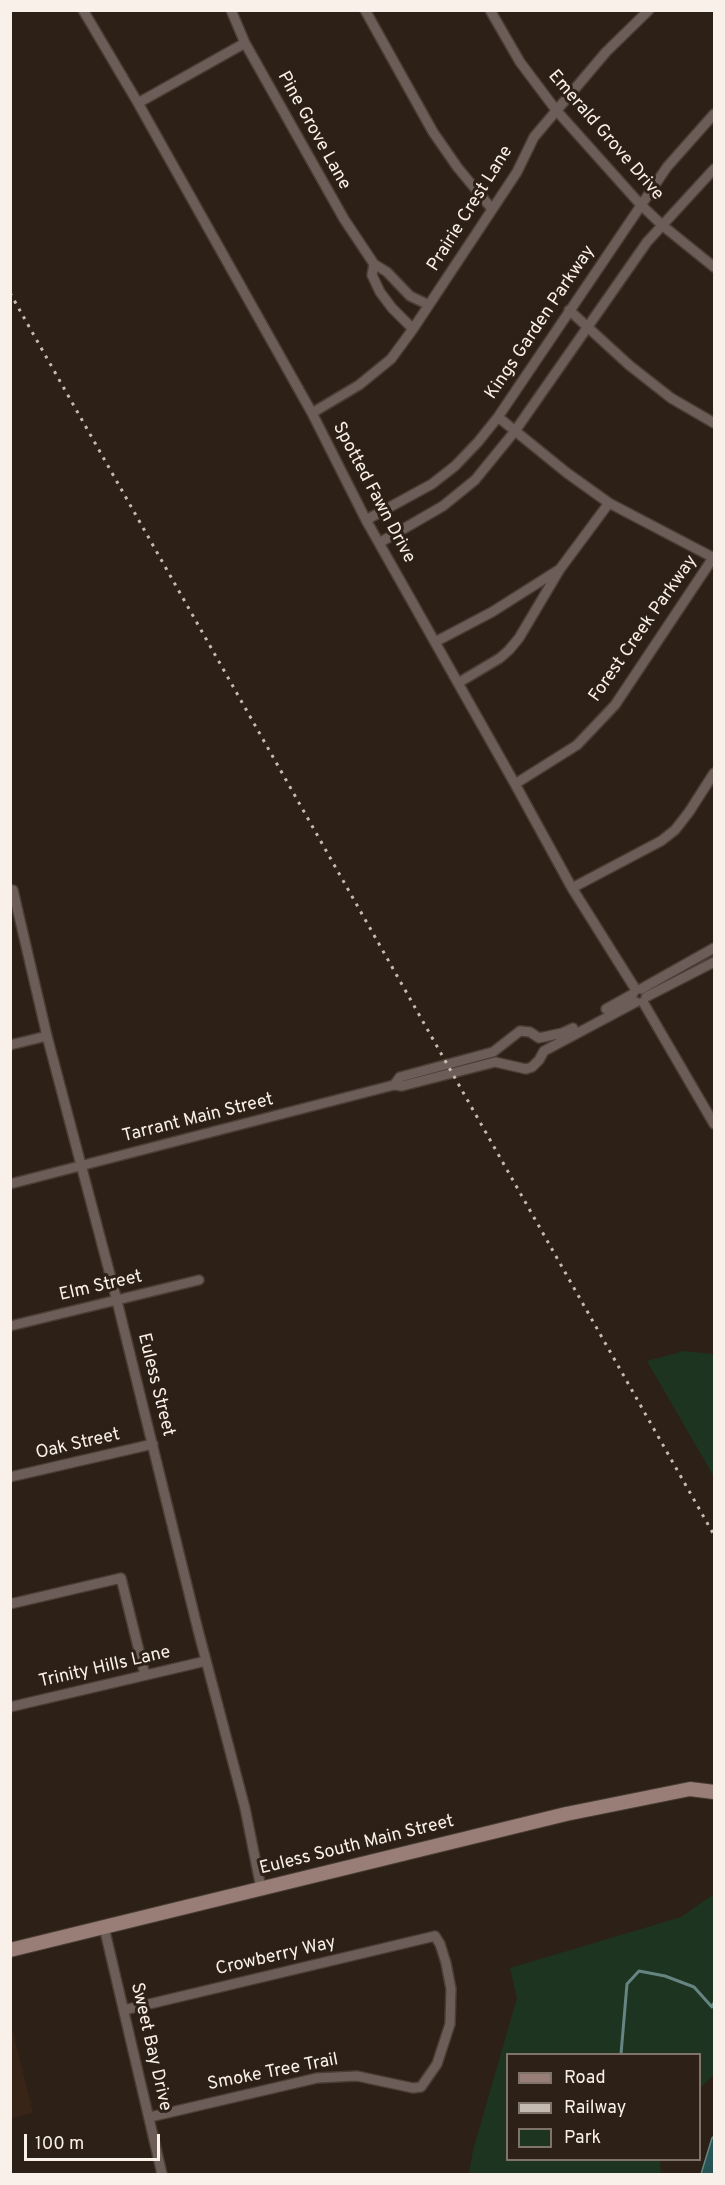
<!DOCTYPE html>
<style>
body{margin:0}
#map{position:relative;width:725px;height:2185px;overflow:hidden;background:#2d2016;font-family:Overpass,sans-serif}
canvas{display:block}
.frame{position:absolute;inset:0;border:12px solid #f9f0e9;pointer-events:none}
.legend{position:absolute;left:506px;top:2053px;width:195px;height:108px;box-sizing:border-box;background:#2d2016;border:2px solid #7f736a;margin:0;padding:8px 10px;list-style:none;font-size:18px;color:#f9f0e9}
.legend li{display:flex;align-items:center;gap:12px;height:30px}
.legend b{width:30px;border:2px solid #7f736a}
.scale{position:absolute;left:24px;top:2134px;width:136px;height:27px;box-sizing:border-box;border:3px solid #f9f0e9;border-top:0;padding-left:8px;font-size:18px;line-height:21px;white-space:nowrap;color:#f9f0e9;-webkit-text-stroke:4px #2d2016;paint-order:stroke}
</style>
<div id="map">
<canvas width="725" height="2185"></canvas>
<div class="frame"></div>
<ul class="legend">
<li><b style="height:8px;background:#987e76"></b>Road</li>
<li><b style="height:8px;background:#c5bbb3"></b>Railway</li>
<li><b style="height:16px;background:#1d3421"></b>Park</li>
</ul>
<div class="scale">100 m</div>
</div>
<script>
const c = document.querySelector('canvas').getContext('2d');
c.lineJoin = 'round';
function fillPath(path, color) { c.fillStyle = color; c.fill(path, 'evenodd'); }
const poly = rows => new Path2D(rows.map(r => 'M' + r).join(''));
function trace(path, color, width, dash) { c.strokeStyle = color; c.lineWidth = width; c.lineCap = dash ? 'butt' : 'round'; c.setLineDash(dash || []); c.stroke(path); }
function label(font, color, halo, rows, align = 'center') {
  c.font = font + ' Overpass,sans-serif'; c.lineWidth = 6; c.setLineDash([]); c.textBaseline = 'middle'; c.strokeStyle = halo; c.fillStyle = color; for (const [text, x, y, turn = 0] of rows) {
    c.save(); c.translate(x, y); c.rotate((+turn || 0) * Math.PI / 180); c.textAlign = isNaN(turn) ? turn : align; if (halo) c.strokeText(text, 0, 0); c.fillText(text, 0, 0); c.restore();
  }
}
const built = poly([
 [11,2024,33,2113,11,2118,10,2118]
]);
const green = poly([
 [684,1351,714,1354,714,1477,647,1361],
 [714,1894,714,2075,700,2088,700,2054,508,2054,508,2160,660,2160,661,2174,469,2174,473,2150,517,1998,510,1968,681,1917]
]);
const water = poly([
 [714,2136,714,2174,701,2174,712,2138,714,2136]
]);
const stream = poly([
 [621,2054,627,1984,639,1971,665,1976,694,1987,712,2007,714,2003]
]);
const street = poly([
 [83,10,138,103,312,413,366,520,515,784,572,888,636,990],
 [231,10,245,43,344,219,374,264,387,272,410,296,429,305],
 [365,10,433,132,458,168,492,209],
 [490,10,520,62,556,110,640,204,662,225,714,267],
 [138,103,245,43],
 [374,264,372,275,380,292,392,308,413,329],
 [569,310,629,365,671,398,714,423],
 [312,413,359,385,391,359,413,329,517,172,534,137,606,52,649,10],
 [498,417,567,473,609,503,714,558],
 [366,520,432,484,455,466,478,442,498,417,667,167,714,114],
 [379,543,443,506,475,480,515,431,647,242,714,169],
 [560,569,609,503],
 [435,642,492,612,560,569,519,638,509,650,500,658,458,683],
 [515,784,577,745,615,705,713,558],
 [572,888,661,841,675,830,689,812,714,773],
 [10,891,13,890,47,1036,117,1301,198,1630,245,1808,261,1888],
 [641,989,714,948],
 [646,997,714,962],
 [643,1002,714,1124],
 [606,1009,633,994],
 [10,1045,47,1036],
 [394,1085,400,1077,493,1052,520,1031,530,1032,539,1038,562,1033,573,1028],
 [10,1184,394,1085,402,1086,495,1062,526,1069,532,1067,539,1060,544,1051,636,1002],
 [10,1326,199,1280],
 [10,1477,153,1444],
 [10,1604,121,1578,145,1675],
 [10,1707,206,1661],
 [104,1927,162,2174],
 [124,2010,435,1936,440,1944,446,1963,451,1989,450,2024,437,2064,421,2087,413,2088,357,2076,317,2078,150,2117]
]);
const secondary = poly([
 [10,1950,566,1814,690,1789,714,1792]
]);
const rail = poly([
 [10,293,714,1535]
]);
const streetNames = [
 ["Pine Grove Lane",313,131,61],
 ["Emerald Grove Drive",605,136,49],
 ["Prairie Crest Lane",471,209,-58],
 ["Kings Garden Parkway",541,323,-56],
 ["Spotted Fawn Drive",373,493,62],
 ["Forest Creek Parkway",644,629,-55],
 ["Tarrant Main Street",198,1119,-14],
 ["Elm Street",101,1287,-13],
 ["Euless Street",155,1385,76],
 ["Oak Street",78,1445,-13],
 ["Trinity Hills Lane",105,1668,-13],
 ["Euless South Main Street",357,1846,-14],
 ["Crowberry Way",276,1957,-13],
 ["Sweet Bay Drive",150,2047,77],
 ["Smoke Tree Trail",273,2073,-11]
];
fillPath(built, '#382517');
fillPath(green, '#1d3421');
fillPath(water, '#275555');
trace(water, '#668481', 1.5);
trace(stream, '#668481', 3);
trace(street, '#4a3d34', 12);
trace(secondary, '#4a3d34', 16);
trace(street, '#6d5d58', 9);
trace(secondary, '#987e76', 14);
trace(rail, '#c5bbb3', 3, [3, 6]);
label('18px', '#f9f0e9', '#2d2016', streetNames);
</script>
